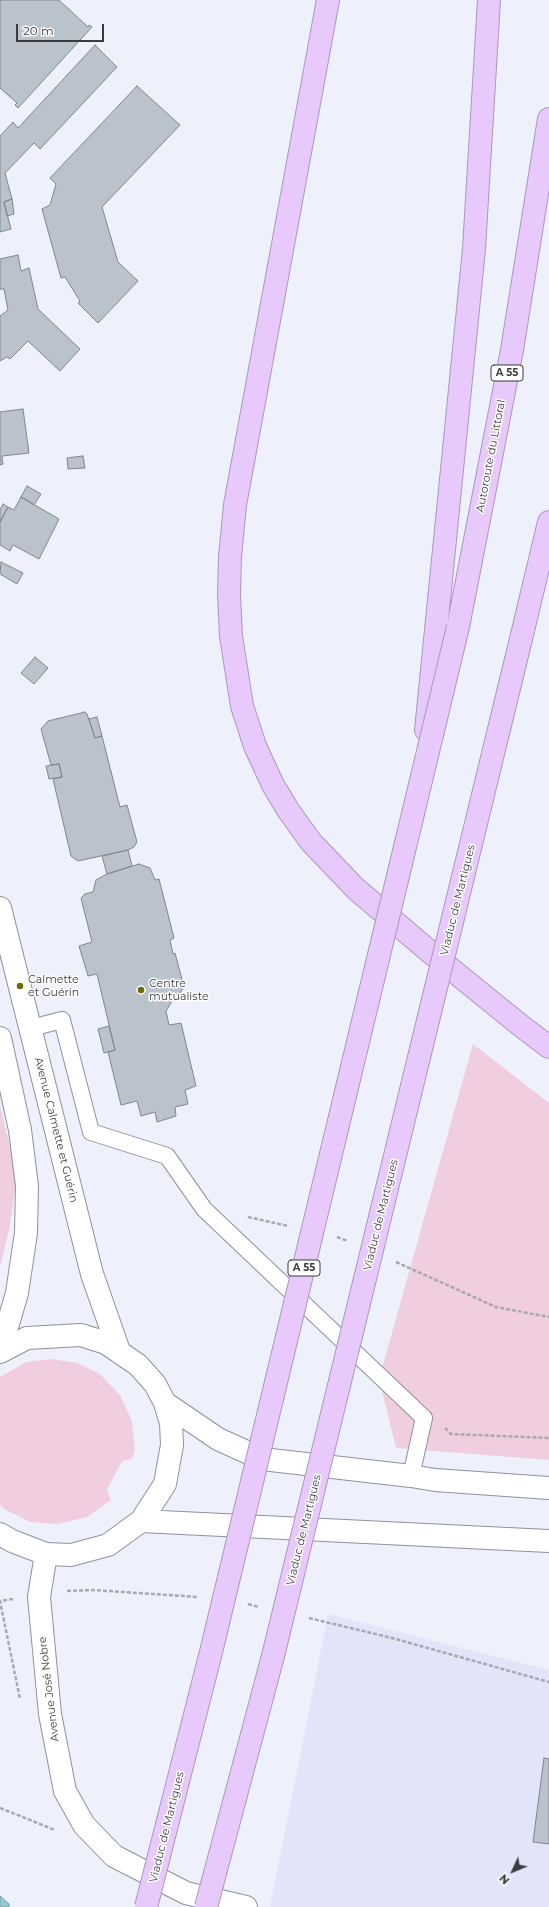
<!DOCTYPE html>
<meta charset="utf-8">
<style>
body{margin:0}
#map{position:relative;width:549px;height:1907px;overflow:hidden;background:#eef0fb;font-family:Montserrat,sans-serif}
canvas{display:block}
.north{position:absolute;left:493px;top:1851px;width:40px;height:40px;-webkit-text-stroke:3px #fefefe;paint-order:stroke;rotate:226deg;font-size:11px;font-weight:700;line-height:16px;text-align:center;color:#3b3c40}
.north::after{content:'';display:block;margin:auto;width:14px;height:18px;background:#3b3c40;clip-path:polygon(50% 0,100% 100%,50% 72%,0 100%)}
.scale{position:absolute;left:16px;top:24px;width:88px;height:18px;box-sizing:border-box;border:2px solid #3b3c40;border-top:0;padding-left:5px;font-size:12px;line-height:14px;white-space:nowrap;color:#3b3c40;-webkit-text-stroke:3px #fefefe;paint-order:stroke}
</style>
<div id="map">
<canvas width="549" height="1907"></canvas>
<div class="north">N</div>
<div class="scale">20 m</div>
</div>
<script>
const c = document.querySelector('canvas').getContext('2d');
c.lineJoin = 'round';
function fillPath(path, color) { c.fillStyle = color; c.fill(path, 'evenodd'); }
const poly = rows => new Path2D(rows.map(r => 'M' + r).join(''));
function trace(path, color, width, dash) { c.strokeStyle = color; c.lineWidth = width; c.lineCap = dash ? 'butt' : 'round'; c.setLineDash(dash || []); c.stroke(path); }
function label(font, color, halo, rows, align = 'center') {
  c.font = font + ' Montserrat,sans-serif'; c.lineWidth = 3; c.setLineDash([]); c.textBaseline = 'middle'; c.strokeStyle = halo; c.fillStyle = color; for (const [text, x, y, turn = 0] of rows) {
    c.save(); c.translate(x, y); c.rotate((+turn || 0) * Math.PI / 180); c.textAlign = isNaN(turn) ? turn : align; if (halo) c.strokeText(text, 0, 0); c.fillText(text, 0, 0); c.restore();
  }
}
const built = poly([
 [328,1614,549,1670,549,1907,270,1907]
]);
const green = poly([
 [473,1044,549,1103,549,1460,396,1448,379,1379],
 [0,1106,17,1176,9,1230,0,1267],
 [51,1359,77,1363,100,1374,120,1395,132,1421,135,1450,132,1459,122,1461,107,1490,111,1500,87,1517,58,1524,30,1522,4,1509,0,1505,0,1377,26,1362]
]);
const water = poly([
 [0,1896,9,1904,9,1907,0,1907,0,1896]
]);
const building = poly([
 [0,0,59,0,88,27,89,25,92,27,18,108,15,105,17,103,0,88,0,0],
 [95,45,117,67,40,149,34,143,5,173,12,199,4,202,11,229,0,232,0,136,13,122,18,128,95,45],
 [137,86,180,125,102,207,118,262,138,281,98,323,78,303,80,301,65,277,61,278,42,209,50,205,56,184,50,178,137,86],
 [12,199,14,214,7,216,4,202,12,199],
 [18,255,21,271,29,268,38,309,80,349,60,371,28,341,10,359,7,357,0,361,0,316,8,310,4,289,0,289,0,259,18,255],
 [23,409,29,453,2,456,3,464,0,465,0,412,23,409],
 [83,456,85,468,68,469,67,458,83,456],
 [27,486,41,494,34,505,21,497,27,486],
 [21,497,59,519,39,559,13,545,10,551,0,545,0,522,8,507,14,510,21,497],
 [3,504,8,507,0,522,0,510,3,504],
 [1,562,23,573,17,584,0,574,1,562],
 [35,657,48,668,34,684,21,673,35,657],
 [85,712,87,714,95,738,102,736,120,807,127,805,137,842,134,847,128,850,78,861,71,856,53,779,62,777,59,764,51,765,41,729,48,721,85,712],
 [97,717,102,736,95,738,89,719,97,717],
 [59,764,62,777,49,779,46,766,59,764],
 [128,850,132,866,107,874,102,856,128,850],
 [139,864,150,868,155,880,159,879,174,938,170,940,173,954,175,953,184,987,180,993,170,997,171,1003,166,1011,169,1025,181,1023,196,1086,185,1090,188,1104,175,1107,176,1116,157,1122,155,1112,141,1116,137,1101,121,1105,108,1052,115,1050,97,974,88,976,79,946,92,942,81,898,85,894,93,892,96,880,107,874,139,864],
 [109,1026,115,1050,104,1053,98,1029,109,1026],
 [544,1758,549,1759,549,1844,533,1842,544,1758]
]);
const path = poly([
 [248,1217,288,1226],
 [337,1237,348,1241],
 [396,1262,496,1307,549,1317],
 [445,1428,451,1434,549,1438],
 [67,1591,93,1590,198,1597],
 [13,1599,0,1601,20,1699],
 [248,1604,259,1607],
 [309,1618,392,1638,549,1682],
 [0,1808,55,1830]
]);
const lane = poly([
 [31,1028,62,1020,91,1132,167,1156,204,1209,424,1418,411,1476]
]);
const street = poly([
 [46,1554,39,1597,50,1714,65,1791,84,1825,114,1856,186,1893,246,1907]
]);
const secondary = poly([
 [0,908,92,1274,119,1351],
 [0,1038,20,1130,27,1186,26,1233,17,1293,8,1324,0,1341],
 [0,1352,27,1338,81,1335,106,1343,138,1365,155,1384,165,1403,171,1423,172,1445,165,1484,141,1521,108,1545,71,1555,46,1554,12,1541,0,1534],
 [165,1403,218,1439,262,1459,411,1476,435,1480,549,1488],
 [141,1521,549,1541]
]);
const highway = poly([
 [328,0,235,505,230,557,229,595,231,636,242,706,255,746,273,785,288,810,311,842,356,889,430,952,520,1025,549,1047],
 [458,627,512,350,549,119],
 [521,639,549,522],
 [426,730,474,249,489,0]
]);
const highwayBridge = poly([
 [146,1907,211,1652,458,627],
 [206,1907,273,1656,521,639]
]);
const markers = [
 [20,986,4,"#6e6a04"],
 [141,990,4,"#6e6a04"]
];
const shields = [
 [507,373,32],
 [304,1268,32]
];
const shieldNames = [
 ["A 55",507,373],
 ["A 55",304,1268]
];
const streetNames = [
 ["Autoroute du Littoral",491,456,-79],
 ["Viaduc de Martigues",458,900,-76],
 ["Avenue Calmette et Guérin",56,1130,76],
 ["Viaduc de Martigues",381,1215,-76],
 ["Viaduc de Martigues",304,1530,-76],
 ["Avenue José Nobre",49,1689,-97],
 ["Viaduc de Martigues",167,1827,-76]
];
const poiNames = [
 ["Calmette",28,980],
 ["et Guérin",28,993],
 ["Centre",149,984],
 ["mutualiste",149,997]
];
fillPath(built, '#e2e5f7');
fillPath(green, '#f0cee0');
fillPath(water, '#92cbd5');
trace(water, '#78a0a8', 1);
fillPath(building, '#bac3cb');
trace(building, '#7e878e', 1);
trace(lane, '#8f919b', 18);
trace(street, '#8f919b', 24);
trace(secondary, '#8f919b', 24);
trace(highway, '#ab98ba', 24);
trace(path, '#a7a9b1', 2.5, [4, 2]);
trace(lane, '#fff', 16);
trace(street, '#fff', 22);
trace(secondary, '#fff', 22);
trace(highway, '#e7c9fc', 22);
trace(highwayBridge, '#ab98ba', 24, []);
trace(highwayBridge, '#e7c9fc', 22);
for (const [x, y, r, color] of markers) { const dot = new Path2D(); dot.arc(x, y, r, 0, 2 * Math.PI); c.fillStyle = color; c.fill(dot); trace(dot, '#fefefe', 1.5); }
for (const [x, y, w] of shields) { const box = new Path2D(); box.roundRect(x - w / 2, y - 8, w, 16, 3); c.fillStyle = '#fefefe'; c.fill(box); trace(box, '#3b3c40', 1); }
label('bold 10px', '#3b3c40', null, shieldNames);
label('11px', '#3b3c40', '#fefefe', streetNames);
label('11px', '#3b3c40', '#fefefe', poiNames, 'left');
</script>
